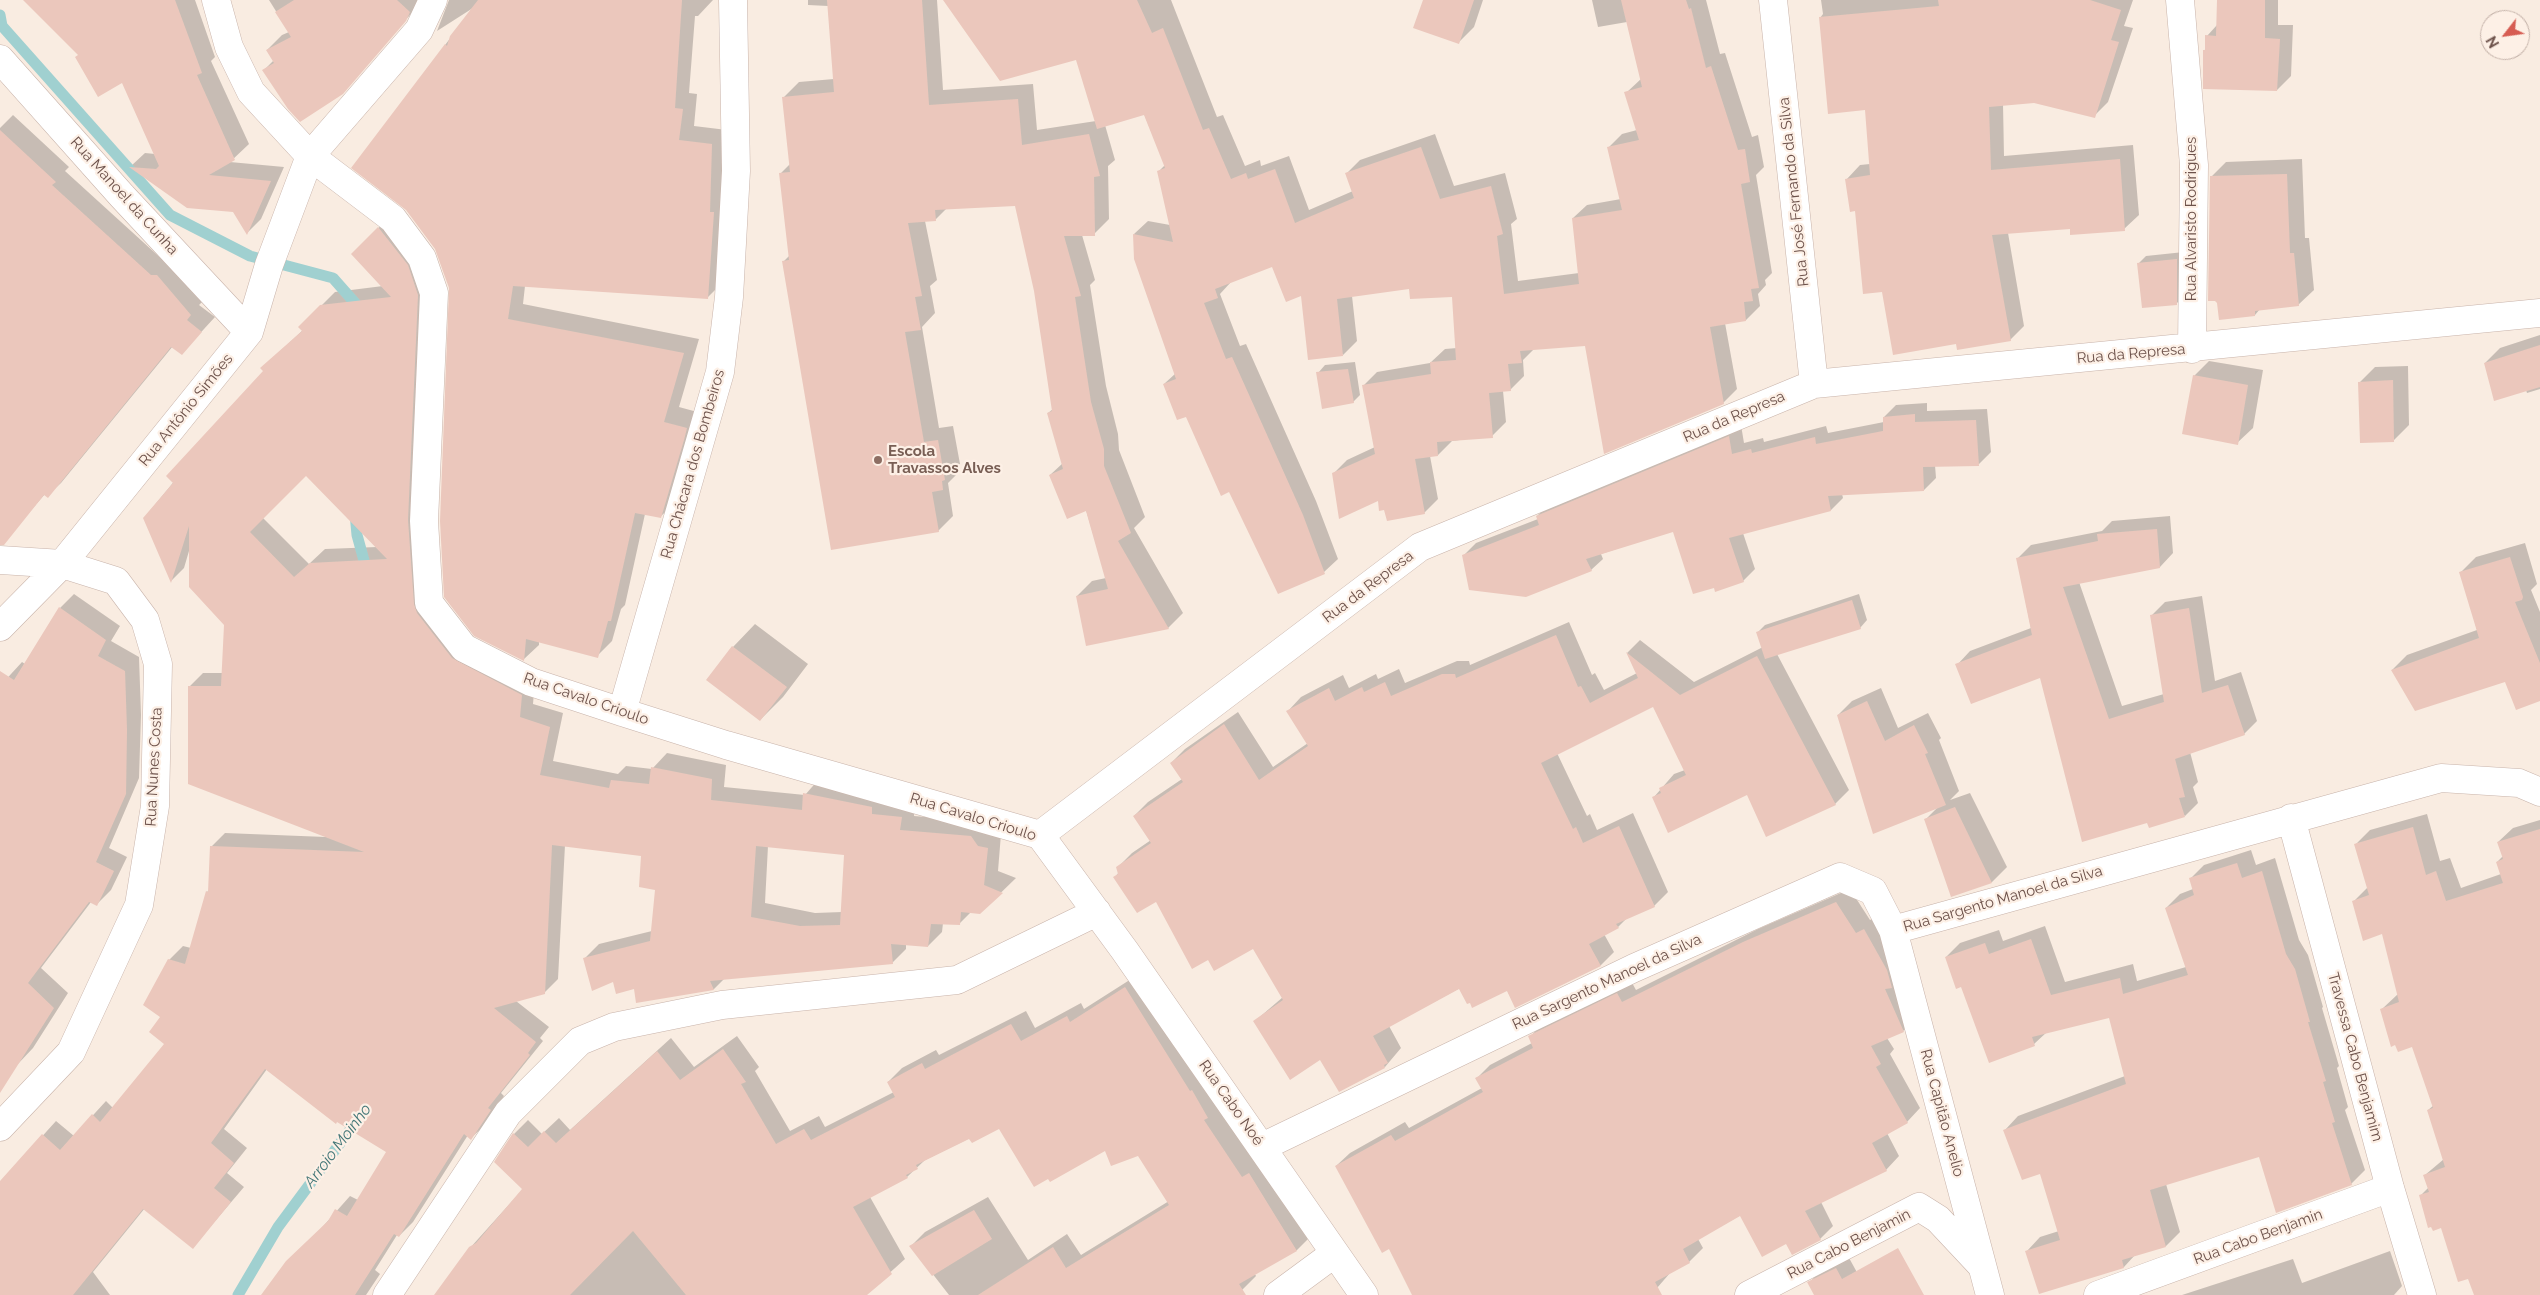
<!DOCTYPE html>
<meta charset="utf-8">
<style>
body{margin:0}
#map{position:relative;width:2540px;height:1295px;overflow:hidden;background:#f9ece1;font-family:Raleway,sans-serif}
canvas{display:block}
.north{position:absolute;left:2480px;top:10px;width:50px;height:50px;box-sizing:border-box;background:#fdf0e6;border:1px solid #c3b1a8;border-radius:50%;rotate:240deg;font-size:14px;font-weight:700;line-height:20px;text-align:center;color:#6d524b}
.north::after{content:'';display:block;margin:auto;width:18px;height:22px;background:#d65c52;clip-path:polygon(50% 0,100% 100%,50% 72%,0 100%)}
</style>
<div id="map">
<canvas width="2540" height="1295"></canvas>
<div class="north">N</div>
</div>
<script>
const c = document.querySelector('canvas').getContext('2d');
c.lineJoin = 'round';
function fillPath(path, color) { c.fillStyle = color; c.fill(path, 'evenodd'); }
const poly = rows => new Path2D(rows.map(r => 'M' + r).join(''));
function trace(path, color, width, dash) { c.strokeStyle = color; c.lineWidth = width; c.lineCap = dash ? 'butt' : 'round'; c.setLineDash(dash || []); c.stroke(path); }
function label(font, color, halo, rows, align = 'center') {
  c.font = font + ' Raleway,sans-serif'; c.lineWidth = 4.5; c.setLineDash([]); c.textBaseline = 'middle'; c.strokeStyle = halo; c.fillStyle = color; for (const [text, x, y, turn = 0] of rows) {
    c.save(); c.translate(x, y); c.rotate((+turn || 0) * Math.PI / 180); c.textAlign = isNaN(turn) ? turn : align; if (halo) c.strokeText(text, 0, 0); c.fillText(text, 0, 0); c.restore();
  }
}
const shadow = poly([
 [25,0,195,0,215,57,211,61,249,144,230,162,284,167,261,219,247,233,234,210,188,207,131,166,145,153,155,154,122,81,80,54],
 [269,0,423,0,342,93,264,70,274,60,267,50,282,35,289,32],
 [449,0,713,0,698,16,695,16,689,93,697,94,694,126,727,130,722,283,707,298,525,286,523,304,699,339,679,407,701,413,676,502,660,517,645,514,625,605,621,609,612,641,597,656,539,641,539,645,524,659,450,288,436,248,406,209,353,167,473,8,437,31],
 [808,0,937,0,943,90,1033,84,1037,130,1096,121,1077,58,1003,0,1171,0,1217,117,1223,115,1245,166,1260,160,1261,166,1289,156,1309,210,1353,191,1346,174,1360,160,1435,134,1454,186,1505,173,1517,219,1511,224,1518,281,1579,273,1573,218,1587,205,1621,199,1608,148,1622,134,1637,130,1626,93,1642,78,1627,22,1598,27,1592,0,1706,0,1720,54,1725,53,1752,137,1758,135,1764,167,1756,175,1772,273,1765,280,1766,285,1758,294,1760,306,1746,320,1725,323,1737,389,1723,403,1586,344,1534,349,1523,360,1524,376,1510,390,1503,391,1506,422,1492,436,1452,441,1438,455,1430,456,1438,499,1424,513,1385,509,1378,499,1333,474,1347,460,1375,447,1363,386,1377,372,1430,363,1445,349,1457,348,1453,296,1411,288,1352,296,1357,341,1343,355,1302,294,1273,265,1231,282,1220,294,1240,346,1246,344,1316,501,1338,559,1324,572,1278,592,1230,491,1186,416,1164,384,1176,373,1134,234,1148,221,1170,225,1158,172,1165,165,1144,114,1105,125,1115,160,1108,166,1109,219,1094,234,1082,235,1095,280,1090,285,1106,386,1118,434,1119,450,1145,517,1134,528,1183,613,1168,628,1087,644,1077,596,1092,581,1106,578,1086,510,1050,475,1063,463,1048,413,1053,409,1035,291,1016,204,947,208,935,220,925,221,937,280,930,286,935,313,922,327,939,428,953,426,960,464,957,467,958,473,948,483,953,516,938,531,783,262,790,255,781,173,790,164,784,97,799,82,834,79,828,6,808,5],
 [1424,0,1483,0,1474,27,1459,42],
 [1821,0,2133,0,2124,26,2133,28,2108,102,2094,116,2034,101,2003,104,2004,156,2133,145,2139,215,2124,229,2071,228,2008,233,2024,326,2010,340,1883,291,1846,180,1860,165,1870,164,1866,109,1820,18,1823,14],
 [2218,0,2278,0,2278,25,2293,25,2291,76,2277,90,2204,51,2206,48,2207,36,2217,25],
 [13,115,69,167,65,171,165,262,204,300,199,305,215,317,182,353,173,346,61,483,47,496,45,494,7,538,0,533,0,128],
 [2302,159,2305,238,2309,238,2314,290,2298,305,2260,309,2255,315,2211,177,2226,162],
 [392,214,422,251,427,590,466,644,535,681,533,704,563,713,553,761,618,774,626,766,652,769,667,753,726,765,724,787,805,795,819,779,915,804,914,816,985,822,1001,834,998,871,1016,878,980,913,971,912,959,924,943,923,942,932,928,946,906,944,906,949,892,963,724,979,714,989,637,1001,635,988,614,981,585,958,599,944,652,931,656,889,642,854,565,845,558,979,544,993,516,1001,549,1027,540,1038,543,1041,501,1093,504,1096,485,1125,471,1138,468,1135,413,1222,399,1236,397,1235,375,1270,380,1274,366,1295,262,1295,350,1196,358,1200,388,1152,267,1069,224,1129,247,1148,227,1173,244,1187,193,1247,145,1208,93,1272,110,1295,0,1295,0,1183,56,1121,74,1136,106,1101,113,1108,166,1043,162,1017,169,960,183,946,191,948,207,892,210,889,211,847,225,833,326,837,189,687,203,673,223,673,225,625,189,551,184,568,171,581,144,518,265,371,262,368,303,330,300,327,335,292,383,286,353,254],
 [306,475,377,547,325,549,309,564,263,518],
 [768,846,845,853,842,912,815,913,765,903],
 [2184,252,2184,296,2176,304,2138,264,2146,256],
 [2540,335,2540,389,2527,393,2526,390,2485,363,2500,348],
 [2209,361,2263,370,2253,428,2237,443,2194,376],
 [1355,362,1360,395,1353,402,1318,373,1325,365],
 [2408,366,2409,425,2394,440,2360,382,2375,367],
 [1927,403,1927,411,1987,409,1991,452,1979,464,1935,465,1936,478,1924,490,1842,494,1843,498,1831,510,1743,533,1755,569,1743,581,1674,530,1601,554,1603,559,1591,570,1464,555,1476,543,1538,519,1537,516,1549,504,1741,425,1744,443,1763,438,1764,442,1826,426,1828,433,1884,422,1884,417,1896,405],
 [2170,516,2173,553,2160,567,2079,582,2122,706,2164,694,2152,615,2165,602,2202,596,2215,681,2241,672,2257,721,2244,734,2190,752,2198,782,2193,787,2198,803,2185,816,2041,676,1957,665,1970,651,2031,628,2017,559,2031,545,2102,531,2112,521],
 [2525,543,2537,584,2531,590,2540,612,2540,699,2505,680,2392,670,2407,655,2477,630,2461,572,2476,557],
 [74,594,120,626,111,641,139,657,141,715,139,778,109,848,127,857,111,890,97,904,91,902,41,968,68,993,33,1048,0,1083,0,686,22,662,25,664,60,608],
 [1859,594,1867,620,1860,628,1777,654,1849,790,1835,804,1748,793,1654,797,1674,774,1685,770,1653,705,1557,753,1587,816,1590,814,1597,830,1633,813,1668,892,1654,906,1627,918,1618,927,1604,934,1614,952,1601,965,1515,1006,1507,990,1460,988,1389,1026,1401,1048,1385,1067,1321,1058,1255,1021,1283,997,1253,947,1208,958,1156,900,1115,877,1119,872,1118,867,1132,853,1151,840,1134,816,1148,802,1182,779,1171,763,1185,749,1238,712,1273,767,1308,743,1288,711,1301,697,1343,675,1349,688,1376,674,1378,679,1399,669,1405,683,1457,661,1469,661,1470,665,1569,622,1592,675,1595,673,1604,690,1637,673,1627,653,1640,640,1694,682,1763,647,1758,632,1765,625],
 [755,624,808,664,783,697,760,720,708,680,733,647],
 [1881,688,1898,728,1928,713,1941,738,1939,740,1959,791,1950,800,1970,793,2007,867,1992,882,1952,895,1926,819,1937,808,1838,715,1852,701],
 [2427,814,2440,861,2450,858,2461,888,2501,874,2497,862,2503,856,2498,842,2513,828,2540,820,2540,1295,2475,1295,2469,1278,2442,1227,2420,1196,2429,1187,2425,1175,2444,1159,2428,1110,2434,1105,2412,1045,2382,1009,2398,994,2383,933,2354,901,2368,887,2356,844,2370,830],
 [2251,850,2256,865,2275,858,2299,940,2308,955,2323,1007,2322,1008,2339,1066,2337,1068,2348,1107,2345,1110,2365,1170,2351,1184,2260,1156,2166,1184,2180,1232,2166,1246,2135,1255,2124,1267,2040,1292,2027,1251,2040,1237,2059,1231,2040,1172,2005,1130,2018,1116,2125,1076,2110,1016,2047,1032,2034,1044,1962,985,1946,957,1960,943,1999,930,2003,941,2045,926,2065,982,2133,964,2137,981,2186,967,2166,908,2180,894,2193,889,2190,879,2204,865],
 [1850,889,1870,920,1878,916,1917,1018,1903,1031,1887,1038,1894,1049,1890,1054,1920,1108,1907,1122,1887,1133,1899,1156,1886,1170,1821,1202,1833,1226,1820,1239,1786,1243,1741,1215,1698,1239,1703,1248,1689,1262,1670,1273,1657,1288,1645,1295,1413,1295,1389,1248,1336,1166,1350,1153,1405,1122,1409,1128,1482,1088,1477,1078,1490,1065,1532,1043,1530,1037,1543,1023,1631,981,1636,990,1758,929],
 [1139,974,1218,1106,1256,1164,1263,1160,1311,1236,1297,1250,1255,1274,1256,1276,1242,1290,1234,1295,949,1295,911,1246,925,1232,988,1197,1028,1260,1067,1234,1081,1255,1169,1201,1138,1154,1000,1128,970,1138,925,1160,907,1177,870,1197,905,1259,865,1295,436,1295,470,1248,523,1189,496,1162,514,1134,528,1120,542,1134,559,1118,570,1130,671,1038,694,1067,737,1036,759,1067,755,1071,790,1131,819,1116,825,1127,894,1092,888,1082,902,1068,936,1050,939,1055,1026,1011,1035,1028,1081,1003,1084,1009],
 [2390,1251,2402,1286,2394,1295,2182,1295,2293,1259,2302,1283],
 [1848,1256,1865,1287,1857,1295,1816,1295,1809,1283,1821,1270]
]);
const stream = poly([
 [0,15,2,26,170,215,250,256,333,278,363,312],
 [355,513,357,535,368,575],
 [238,1295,278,1227,358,1119]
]);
const building = poly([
 [23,0,175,0,202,73,197,75,235,160,209,175,271,181,247,235,233,212,187,208,129,167,156,169,159,166,122,83,98,97,75,57,78,55],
 [294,0,397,0,410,12,406,21,343,94,300,122,288,109,262,70,274,63,266,50,291,37,275,12],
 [478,0,682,0,675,108,683,109,679,140,712,144,710,212,714,212,708,299,513,286,508,319,684,353,664,422,687,428,684,440,661,518,635,513,611,621,608,621,598,658,526,639,524,661,474,636,444,597,440,521,449,288,435,249,406,210,351,168,445,44,447,46,450,36],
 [827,0,922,0,929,105,1018,99,1022,145,1089,134,1100,176,1094,177,1095,236,1064,236,1081,296,1075,297,1091,402,1104,449,1104,466,1131,533,1118,541,1169,629,1086,646,1076,596,1108,589,1086,511,1067,519,1049,475,1063,469,1047,413,1052,411,1034,291,1015,206,935,210,936,221,908,223,922,296,915,297,921,330,905,332,924,442,938,440,945,480,942,481,943,490,932,492,939,532,831,550,782,261,789,260,779,173,790,172,782,97,834,92],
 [943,0,1137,0,1152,33,1163,28,1203,130,1209,128,1231,179,1246,173,1248,179,1275,169,1295,223,1354,198,1345,173,1421,147,1440,199,1491,186,1503,234,1497,236,1504,294,1579,284,1572,218,1622,210,1607,147,1639,140,1624,92,1642,87,1621,0,1686,0,1689,9,1691,8,1706,68,1711,66,1738,150,1745,149,1750,182,1741,184,1759,288,1751,289,1753,301,1744,302,1746,321,1710,327,1724,404,1604,454,1585,346,1520,351,1522,363,1508,364,1511,391,1489,393,1493,438,1437,442,1438,456,1415,459,1425,514,1387,521,1384,510,1379,511,1378,501,1339,519,1332,473,1375,454,1362,385,1431,374,1430,362,1456,360,1452,297,1410,299,1409,289,1337,299,1343,356,1308,360,1301,296,1286,302,1272,267,1215,289,1218,298,1204,303,1226,359,1232,357,1303,515,1325,574,1278,594,1229,492,1221,496,1186,417,1177,420,1163,384,1176,379,1134,259,1133,234,1173,242,1157,171,1165,168,1144,115,1097,129,1076,60,1000,81],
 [1423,0,1474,0,1459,44,1413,28],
 [1938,0,2090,0,2121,10,2111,40,2119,42,2095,118,2034,103,1989,107,1991,170,2120,159,2125,231,2070,235,2070,229,1992,235,2011,341,1957,350,1956,344,1893,355,1882,292,1863,294,1855,211,1850,212,1845,179,1870,175,1865,110,1828,114,1819,17,1939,6],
 [2217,0,2265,0,2265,38,2280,39,2277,91,2203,89,2203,50,2205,50,2205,35,2216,36],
 [0,130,56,182,52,185,151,275,157,275,191,315,187,320,202,332,182,355,171,347,48,498,44,495,4,545,0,545],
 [2287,174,2290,253,2294,253,2299,306,2255,311,2255,316,2219,320,2217,303,2215,301,2208,301,2210,176],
 [378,227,408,265,418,295,408,520,414,604,417,613,452,658,522,695,520,717,550,727,540,775,609,788,611,780,649,784,651,767,712,779,711,800,802,810,803,793,872,807,872,814,902,817,900,830,971,836,978,846,988,848,984,885,1003,893,980,914,961,912,960,925,931,924,928,947,891,944,893,964,710,981,714,990,636,1003,634,989,616,994,613,982,592,991,583,958,650,941,655,890,639,887,641,856,552,845,545,994,494,1008,536,1042,528,1053,530,1055,488,1108,491,1110,471,1140,464,1134,399,1237,394,1234,355,1295,261,1295,286,1261,328,1221,335,1209,347,1216,386,1152,337,1122,336,1124,265,1069,211,1143,234,1163,214,1188,231,1202,193,1249,143,1209,73,1295,0,1295,0,1181,42,1134,60,1150,92,1114,100,1122,164,1044,149,1032,160,1017,143,1005,168,959,185,964,206,891,208,892,210,846,364,852,188,784,188,686,221,686,224,625,189,587,189,526,171,583,143,518,173,483,166,476,263,371,260,368,302,331,298,327,320,305,391,297,351,254],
 [306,476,387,559,310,563,294,577,250,532],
 [756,846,844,855,840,925,800,926,751,917],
 [2177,259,2177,305,2142,308,2137,263],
 [2540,345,2540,387,2494,401,2484,363],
 [1348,369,1354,403,1322,409,1316,372],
 [2193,375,2248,385,2238,445,2182,434],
 [2393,380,2394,442,2360,443,2358,382],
 [1915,414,1915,422,1976,420,1979,466,1923,467,1924,491,1828,496,1831,511,1729,538,1744,582,1715,592,1714,588,1693,594,1673,532,1586,559,1592,571,1526,597,1469,590,1462,555,1539,525,1536,516,1729,436,1732,454,1751,449,1752,453,1815,437,1816,444,1883,431,1883,417],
 [2157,529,2160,568,2063,587,2109,719,2164,702,2150,615,2189,608,2202,693,2228,685,2245,735,2175,759,2185,797,2179,798,2185,817,2149,828,2147,823,2082,842,2040,678,1971,704,1955,664,2032,635,2016,558,2098,541,2097,534],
 [2510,557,2523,597,2522,600,2515,602,2540,663,2540,701,2516,710,2505,682,2415,711,2391,670,2479,638,2459,572],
 [1852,600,1861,629,1765,659,1756,632],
 [59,607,106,640,98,656,125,671,127,730,126,794,96,862,114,871,97,906,89,902,28,983,54,1008,0,1093,0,671,14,680],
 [1556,635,1578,687,1581,686,1590,703,1638,678,1626,652,1680,695,1757,656,1836,805,1766,837,1747,795,1668,833,1652,797,1661,793,1659,788,1686,775,1653,707,1541,763,1573,829,1576,827,1583,843,1619,826,1655,907,1616,924,1619,928,1589,944,1601,966,1515,1008,1507,991,1472,1008,1470,1003,1467,1004,1459,989,1373,1036,1388,1063,1384,1065,1385,1068,1339,1092,1320,1060,1290,1080,1253,1021,1283,1000,1253,949,1214,971,1208,960,1192,969,1156,902,1137,913,1113,877,1118,874,1116,867,1151,843,1133,816,1183,782,1170,763,1224,724,1259,780,1308,746,1286,711,1329,688,1335,701,1362,687,1364,692,1385,682,1391,696,1442,674,1455,674,1456,678],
 [732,646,787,687,760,721,706,680],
 [1867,701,1885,741,1914,725,1928,753,1925,754,1946,805,1873,834,1837,715],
 [1955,807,1992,883,1951,897,1924,819],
 [2413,827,2426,875,2436,871,2446,901,2503,883,2496,862,2503,859,2497,842,2540,829,2540,1295,2474,1295,2468,1279,2458,1282,2441,1228,2433,1231,2431,1227,2428,1228,2419,1195,2429,1192,2423,1175,2445,1167,2427,1110,2433,1108,2412,1047,2398,1052,2395,1045,2391,1047,2380,1009,2399,1002,2382,934,2363,941,2352,901,2369,895,2354,844],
 [2237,863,2242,878,2262,871,2286,954,2295,969,2310,1022,2308,1022,2326,1081,2323,1082,2335,1122,2332,1123,2352,1185,2276,1213,2259,1157,2150,1190,2166,1247,2122,1260,2124,1268,2039,1294,2025,1251,2060,1240,2040,1174,2022,1180,2003,1130,2126,1084,2109,1018,2032,1037,2035,1046,1989,1063,1961,987,1956,989,1945,957,1985,943,1989,954,2031,939,2051,995,2120,978,2123,994,2188,975,2165,908,2194,895,2189,878],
 [1836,902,1856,933,1864,929,1887,970,1892,988,1885,989,1904,1032,1871,1046,1881,1064,1876,1067,1908,1123,1872,1143,1887,1171,1805,1211,1821,1240,1792,1255,1786,1244,1762,1257,1740,1216,1683,1249,1690,1263,1655,1282,1662,1295,1412,1295,1389,1249,1382,1253,1335,1166,1391,1135,1395,1141,1483,1092,1475,1078,1533,1048,1528,1036,1617,993,1622,1002,1743,942],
 [1125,987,1190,1091,1192,1090,1208,1118,1204,1120,1242,1177,1249,1173,1297,1251,1239,1284,1246,1295,978,1295,1053,1247,1066,1268,1169,1205,1138,1156,1111,1166,1105,1151,1050,1182,1048,1179,1034,1187,999,1129,972,1143,969,1139,916,1165,918,1169,906,1175,908,1178,853,1207,892,1274,867,1295,686,1295,633,1231,570,1295,434,1295,469,1247,476,1243,522,1189,494,1162,513,1133,528,1147,544,1131,556,1143,657,1051,680,1080,723,1049,746,1082,741,1084,776,1144,804,1129,811,1140,895,1097,887,1082,922,1063,925,1069,1011,1024,1021,1041,1067,1016,1070,1022],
 [974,1210,992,1239,932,1276,909,1246],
 [1898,1248,1924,1295,1814,1295,1807,1282,1836,1268,1842,1279]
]);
const street = poly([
 [216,0,229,47,251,92,310,156,393,219,422,258,434,293,424,521,429,603,464,648,531,682,622,712,726,745,1040,835,1125,951,1364,1295],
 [1773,0,1814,384],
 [2180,0,2194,165,2192,349],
 [0,59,122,196,249,332],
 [0,560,62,564,116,581,145,620,158,664,155,806,139,905,71,1052,0,1127],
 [0,627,62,564,249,332,269,265,310,156,419,30,433,0],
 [622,712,720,372,729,297,736,171,733,0],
 [2291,818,2390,1188,2422,1295],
 [1040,835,1420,547,1814,384,2540,313],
 [1893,930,1990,1295],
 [1262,1147,1634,968,1840,877,1873,891,1893,930,2441,778,2519,783,2540,792],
 [387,1295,508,1113,580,1041,614,1027,722,1005,957,980,1097,912],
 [1278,1295,1335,1253],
 [1749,1295,1919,1207,1938,1219,1982,1266],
 [2098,1295,2390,1188]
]);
const markers = [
 [878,460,5,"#8d6e63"]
];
const streetNames = [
 ["Rua José Fernando da Silva",1794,192,-96],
 ["Rua Manoel da Cunha",124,196,48],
 ["Rua Alvaristo Rodrigues",2191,219,-90],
 ["Rua da Represa",2131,354,-5],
 ["Rua Antônio Simões",186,410,-51],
 ["Rua da Represa",1734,417,-23],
 ["Rua Chácara dos Bombeiros",693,464,-74],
 ["Rua da Represa",1368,587,-37],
 ["Rua Cavalo Crioulo",586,699,19],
 ["Rua Nunes Costa",154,767,-87],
 ["Rua Cavalo Crioulo",973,817,17],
 ["Rua Sargento Manoel da Silva",2003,899,-16],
 ["Rua Sargento Manoel da Silva",1607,982,-25],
 ["Travessa Cabo Benjamim",2355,1057,75],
 ["Rua Cabo Noé",1231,1103,55],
 ["Rua Capitão Anelio",1942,1113,75],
 ["Rua Cabo Benjamin",2258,1237,-20],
 ["Rua Cabo Benjamin",1849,1244,-27]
];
const educationNames = [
 ["Escola",888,451],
 ["Travassos Alves",888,468]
];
const waterNames = [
 ["Arroio Moinho",338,1146,-53]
];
fillPath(shadow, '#0003');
trace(stream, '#a0d0d0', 11);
fillPath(building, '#ebc7bc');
trace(street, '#c8b3aa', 29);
trace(street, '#fff', 28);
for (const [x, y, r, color] of markers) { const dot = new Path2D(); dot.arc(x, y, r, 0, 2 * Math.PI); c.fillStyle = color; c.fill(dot); trace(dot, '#fdf0e6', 2); }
label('15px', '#6d524b', '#fdf0e6', streetNames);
label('bold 15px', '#785e54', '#fdf0e6', educationNames, 'left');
label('italic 16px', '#447778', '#fdf0e6', waterNames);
</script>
